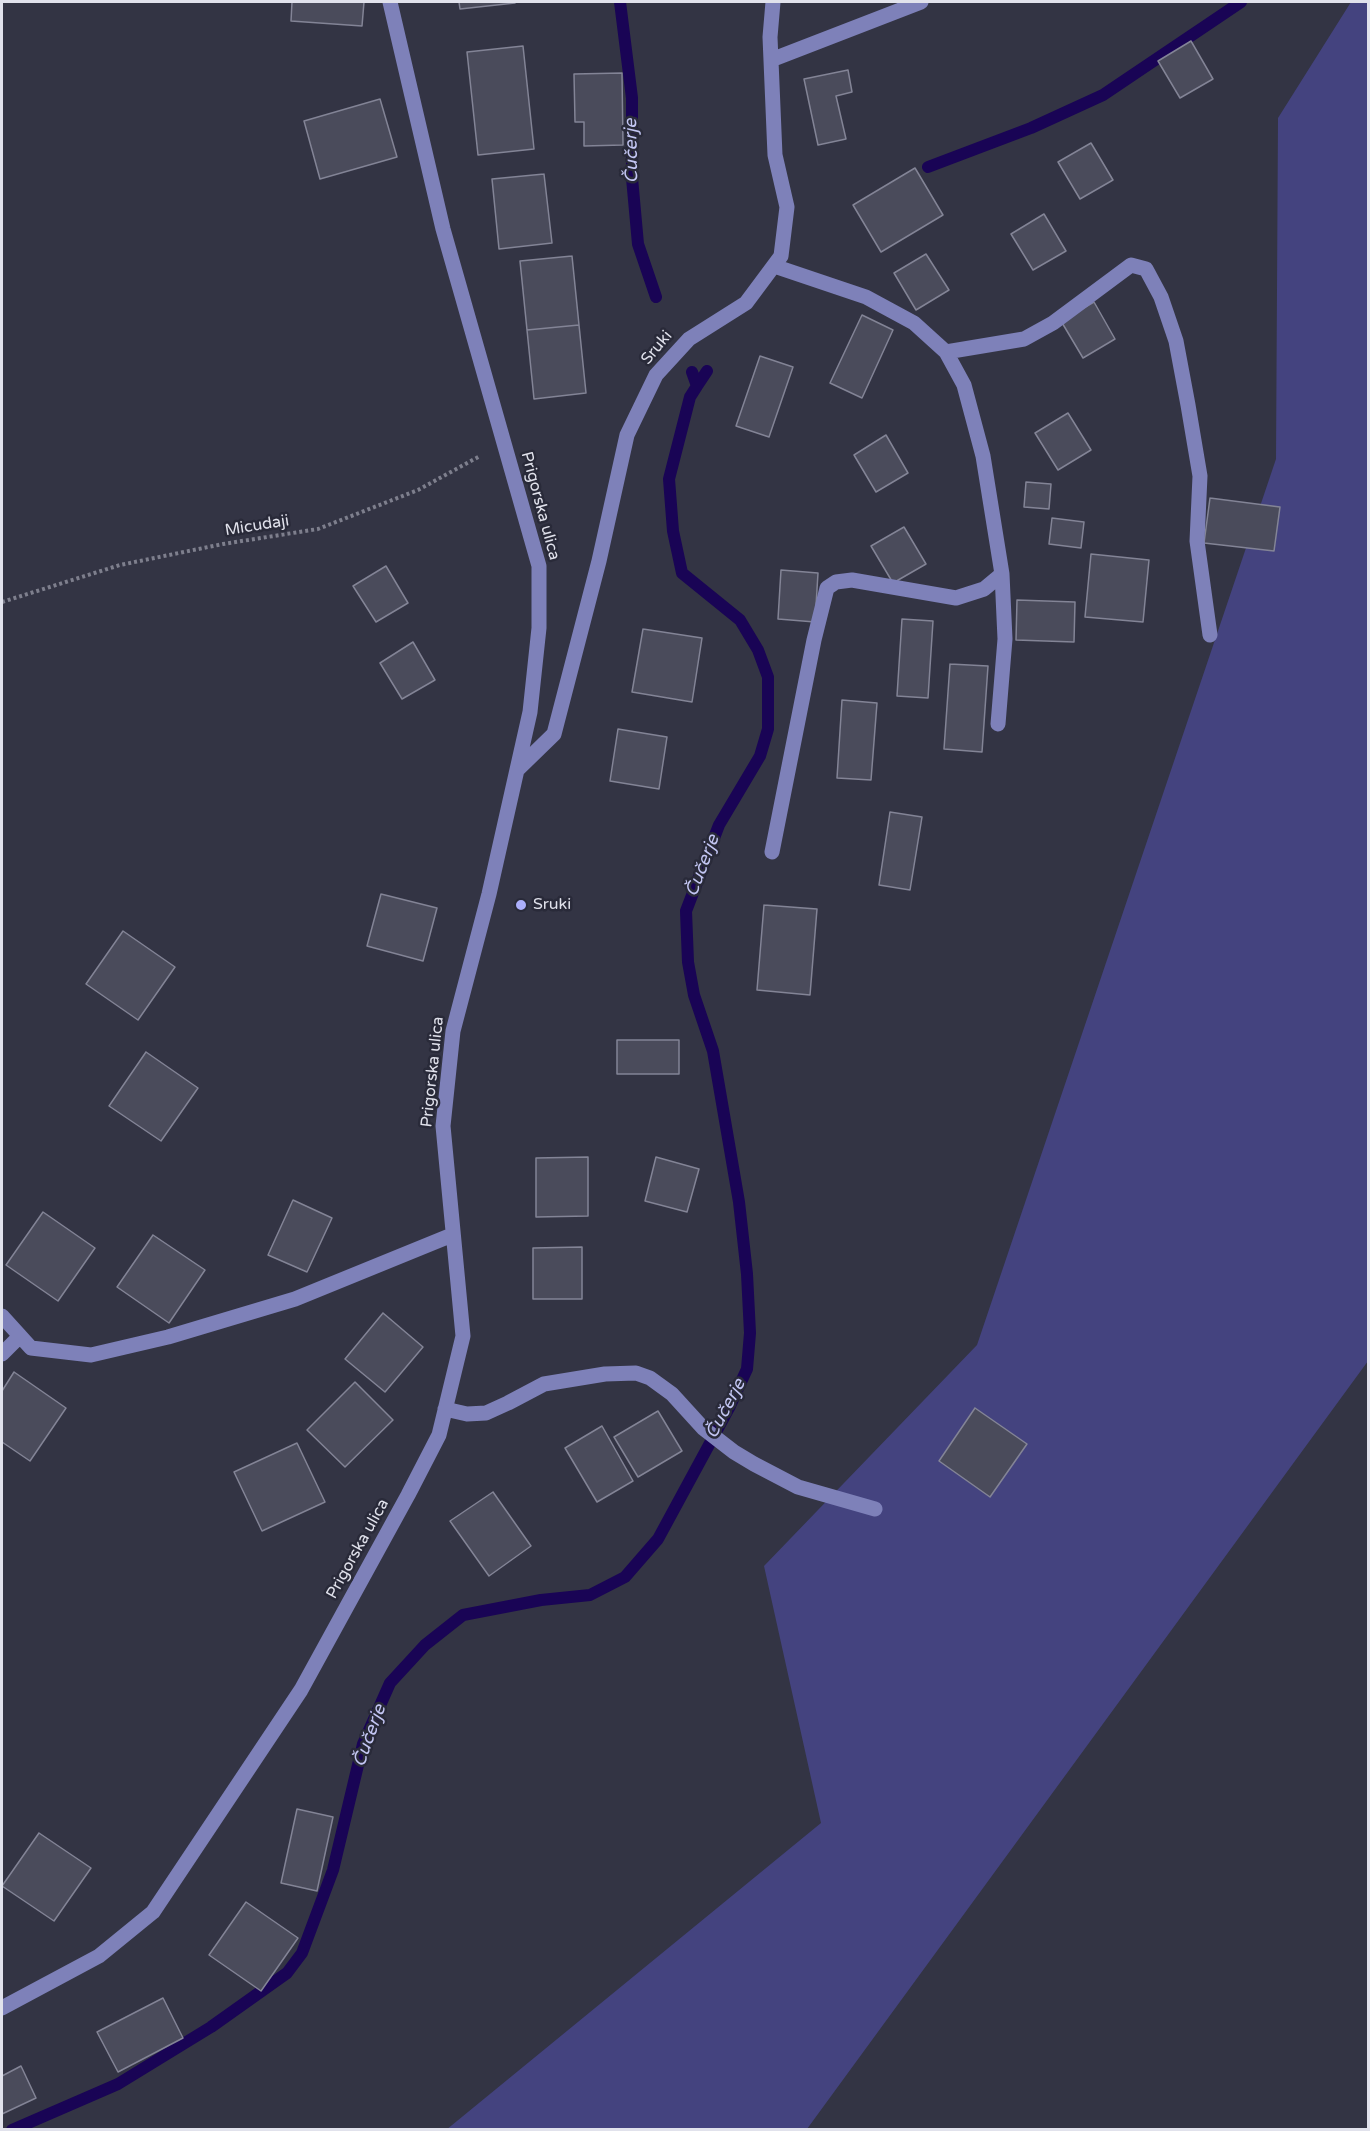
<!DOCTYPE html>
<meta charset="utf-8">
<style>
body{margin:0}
#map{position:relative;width:1370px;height:2131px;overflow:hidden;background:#333444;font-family:"Varela Round",sans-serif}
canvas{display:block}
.frame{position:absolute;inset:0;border:3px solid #e1e2ec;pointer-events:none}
</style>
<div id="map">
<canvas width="1370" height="2131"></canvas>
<div class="frame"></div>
</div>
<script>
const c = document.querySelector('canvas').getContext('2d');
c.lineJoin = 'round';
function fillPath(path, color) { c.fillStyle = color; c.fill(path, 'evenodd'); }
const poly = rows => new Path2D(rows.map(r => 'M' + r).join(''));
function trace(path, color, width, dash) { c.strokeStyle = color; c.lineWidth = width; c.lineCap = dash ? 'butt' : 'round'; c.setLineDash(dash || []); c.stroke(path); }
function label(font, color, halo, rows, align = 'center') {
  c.font = font + ' "Varela Round",sans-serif'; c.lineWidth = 5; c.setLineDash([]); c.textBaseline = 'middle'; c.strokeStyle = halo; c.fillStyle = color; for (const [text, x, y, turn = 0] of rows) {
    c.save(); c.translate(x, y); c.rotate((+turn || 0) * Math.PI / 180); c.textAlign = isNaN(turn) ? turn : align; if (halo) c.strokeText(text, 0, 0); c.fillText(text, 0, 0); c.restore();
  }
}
const green = poly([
 [1351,2,1368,2,1368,1361,807,2129,446,2130,821,1823,764,1566,977,1345,1276,459,1278,118]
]);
const stream = poly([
 [620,2,632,98,632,178,638,244,656,297],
 [928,167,1031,128,1103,95,1241,2],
 [697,386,707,371],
 [12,2130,118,2084,211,2027,287,1973,302,1953,333,1870,363,1744,390,1683,425,1645,463,1615,541,1600,590,1595,625,1577,658,1539,729,1408,747,1369,750,1333,747,1274,739,1202,713,1051,694,995,688,962,686,911,719,825,760,756,768,729,768,677,758,650,740,620,682,573,673,531,669,479,690,397,697,386,692,372]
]);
const building = poly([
 [292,2,364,2,362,26,291,21,292,2],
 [459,2,514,2,515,3,460,9,459,2],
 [1191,41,1213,79,1180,98,1158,61,1191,41],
 [523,46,534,149,478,155,467,52,523,46],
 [848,70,852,92,836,96,846,139,818,145,804,79,848,70],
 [622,73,623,145,584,146,584,122,575,122,574,74,622,73],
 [380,99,397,157,320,179,304,121,380,99],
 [1091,143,1113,180,1080,199,1058,162,1091,143],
 [915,168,943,215,881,252,853,205,915,168],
 [544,174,552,243,499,249,492,179,544,174],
 [1044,214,1066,251,1033,270,1011,234,1044,214],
 [926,254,949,290,916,310,894,273,926,254],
 [572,256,579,325,527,330,520,261,572,256],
 [1094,302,1115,339,1083,358,1061,321,1094,302],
 [862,315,893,330,862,398,830,383,862,315],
 [579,325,586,393,534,399,527,330,579,325],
 [760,356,793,367,769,437,736,426,760,356],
 [1068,413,1091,450,1058,470,1035,433,1068,413],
 [886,435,908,473,876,492,854,455,886,435],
 [1026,482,1051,484,1049,509,1024,507,1026,482],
 [1210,498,1280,507,1274,551,1204,543,1210,498],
 [1052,518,1084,522,1081,548,1049,544,1052,518],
 [904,527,926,564,893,583,871,546,904,527],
 [1091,554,1149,560,1143,622,1085,617,1091,554],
 [386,566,408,603,376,622,353,586,386,566],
 [781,570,818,573,815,622,778,619,781,570],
 [1017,600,1075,602,1074,642,1016,640,1017,600],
 [902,619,933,621,928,698,897,696,902,619],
 [643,629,702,638,692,702,632,692,643,629],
 [413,642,435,680,402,699,380,663,413,642],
 [950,664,988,666,982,752,944,749,950,664],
 [842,700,877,703,871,780,837,778,842,700],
 [618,729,667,737,659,789,610,781,618,729],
 [890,812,922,817,910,890,879,885,890,812],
 [381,894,437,908,423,961,367,946,381,894],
 [764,905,817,909,810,995,757,990,764,905],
 [123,931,175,967,138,1020,86,984,123,931],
 [617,1040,679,1040,679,1074,617,1074,617,1040],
 [146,1052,198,1088,161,1141,109,1106,146,1052],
 [588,1157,588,1216,536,1217,536,1158,588,1157],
 [656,1157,699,1169,687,1212,645,1201,656,1157],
 [293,1200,332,1218,307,1272,268,1255,293,1200],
 [43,1212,95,1248,58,1301,6,1265,43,1212],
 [153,1235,205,1270,169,1323,117,1287,153,1235],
 [582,1247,582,1299,533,1299,533,1248,582,1247],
 [383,1313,423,1347,385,1392,345,1359,383,1313],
 [14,1372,66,1408,30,1461,2,1442,2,1391,14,1372],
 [355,1382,393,1420,345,1467,307,1430,355,1382],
 [975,1408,1027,1444,990,1497,939,1461,975,1408],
 [658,1411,682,1451,638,1477,614,1437,658,1411],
 [602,1426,633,1481,597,1502,565,1448,602,1426],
 [297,1443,325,1502,262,1531,234,1472,297,1443],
 [493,1492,531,1546,489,1576,450,1521,493,1492],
 [297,1809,333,1817,317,1891,281,1883,297,1809],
 [39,1833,91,1868,54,1921,2,1886,39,1833],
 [246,1902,298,1938,261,1991,209,1955,246,1902],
 [163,1998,183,2038,118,2072,97,2032,163,1998],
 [21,2066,36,2098,2,2114,2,2076,21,2066]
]);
const path = poly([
 [2,602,120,565,223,544,318,529,418,490,480,456]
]);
const minor = poly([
 [771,60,921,2],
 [774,266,866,297,914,323,946,352,964,385,983,456,1002,574,1005,639,998,724],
 [946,352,1024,339,1053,323,1131,265,1146,269,1161,297,1176,341,1188,405,1200,476,1197,541,1210,635],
 [518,769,554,734,599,561,627,435,656,375,689,339,746,303,781,256,787,207,775,155,770,37,773,2],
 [772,852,814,640,827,588,836,582,852,580,956,598,984,589,1002,574],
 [2,1316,31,1348,91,1355,168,1337,295,1299,452,1235],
 [2,1354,20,1336],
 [445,1409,467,1414,486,1413,508,1403,544,1384,605,1374,636,1373,650,1378,672,1394,703,1428,734,1452,754,1464,798,1487,875,1509],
 [2,2008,99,1956,153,1912,301,1690,408,1495,439,1435,463,1336,443,1126,453,1031,489,894,530,712,539,628,539,566,443,229,390,2]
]);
const markers = [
 [521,905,6,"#acaffb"]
];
const streetNames = [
 ["Sruki",657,348,-50],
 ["Prigorska ulica",540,506,75],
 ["Micudaji",257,526,-9],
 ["Prigorska ulica",433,1072,-84],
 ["Prigorska ulica",358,1549,-61]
];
const poiNames = [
 ["Sruki",533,905]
];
const waterNames = [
 ["Čučerje",632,151,-91],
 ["Čučerje",703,866,-69],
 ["Čučerje",726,1409,-62],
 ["Čučerje",370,1736,-70]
];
fillPath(green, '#44437f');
trace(stream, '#190455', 12);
fillPath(building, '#4a4b5b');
trace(building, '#838496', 1.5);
trace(path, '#7e7f8d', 4, [3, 3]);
trace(minor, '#7e81b9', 15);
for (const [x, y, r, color] of markers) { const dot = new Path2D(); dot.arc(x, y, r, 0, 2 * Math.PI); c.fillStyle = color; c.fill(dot); trace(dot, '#292a39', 2); }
label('16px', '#e1e2ec', '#292a39', streetNames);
label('16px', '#e1e2ec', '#292a39', poiNames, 'left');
label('italic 18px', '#c3c6f3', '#292a39', waterNames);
</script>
